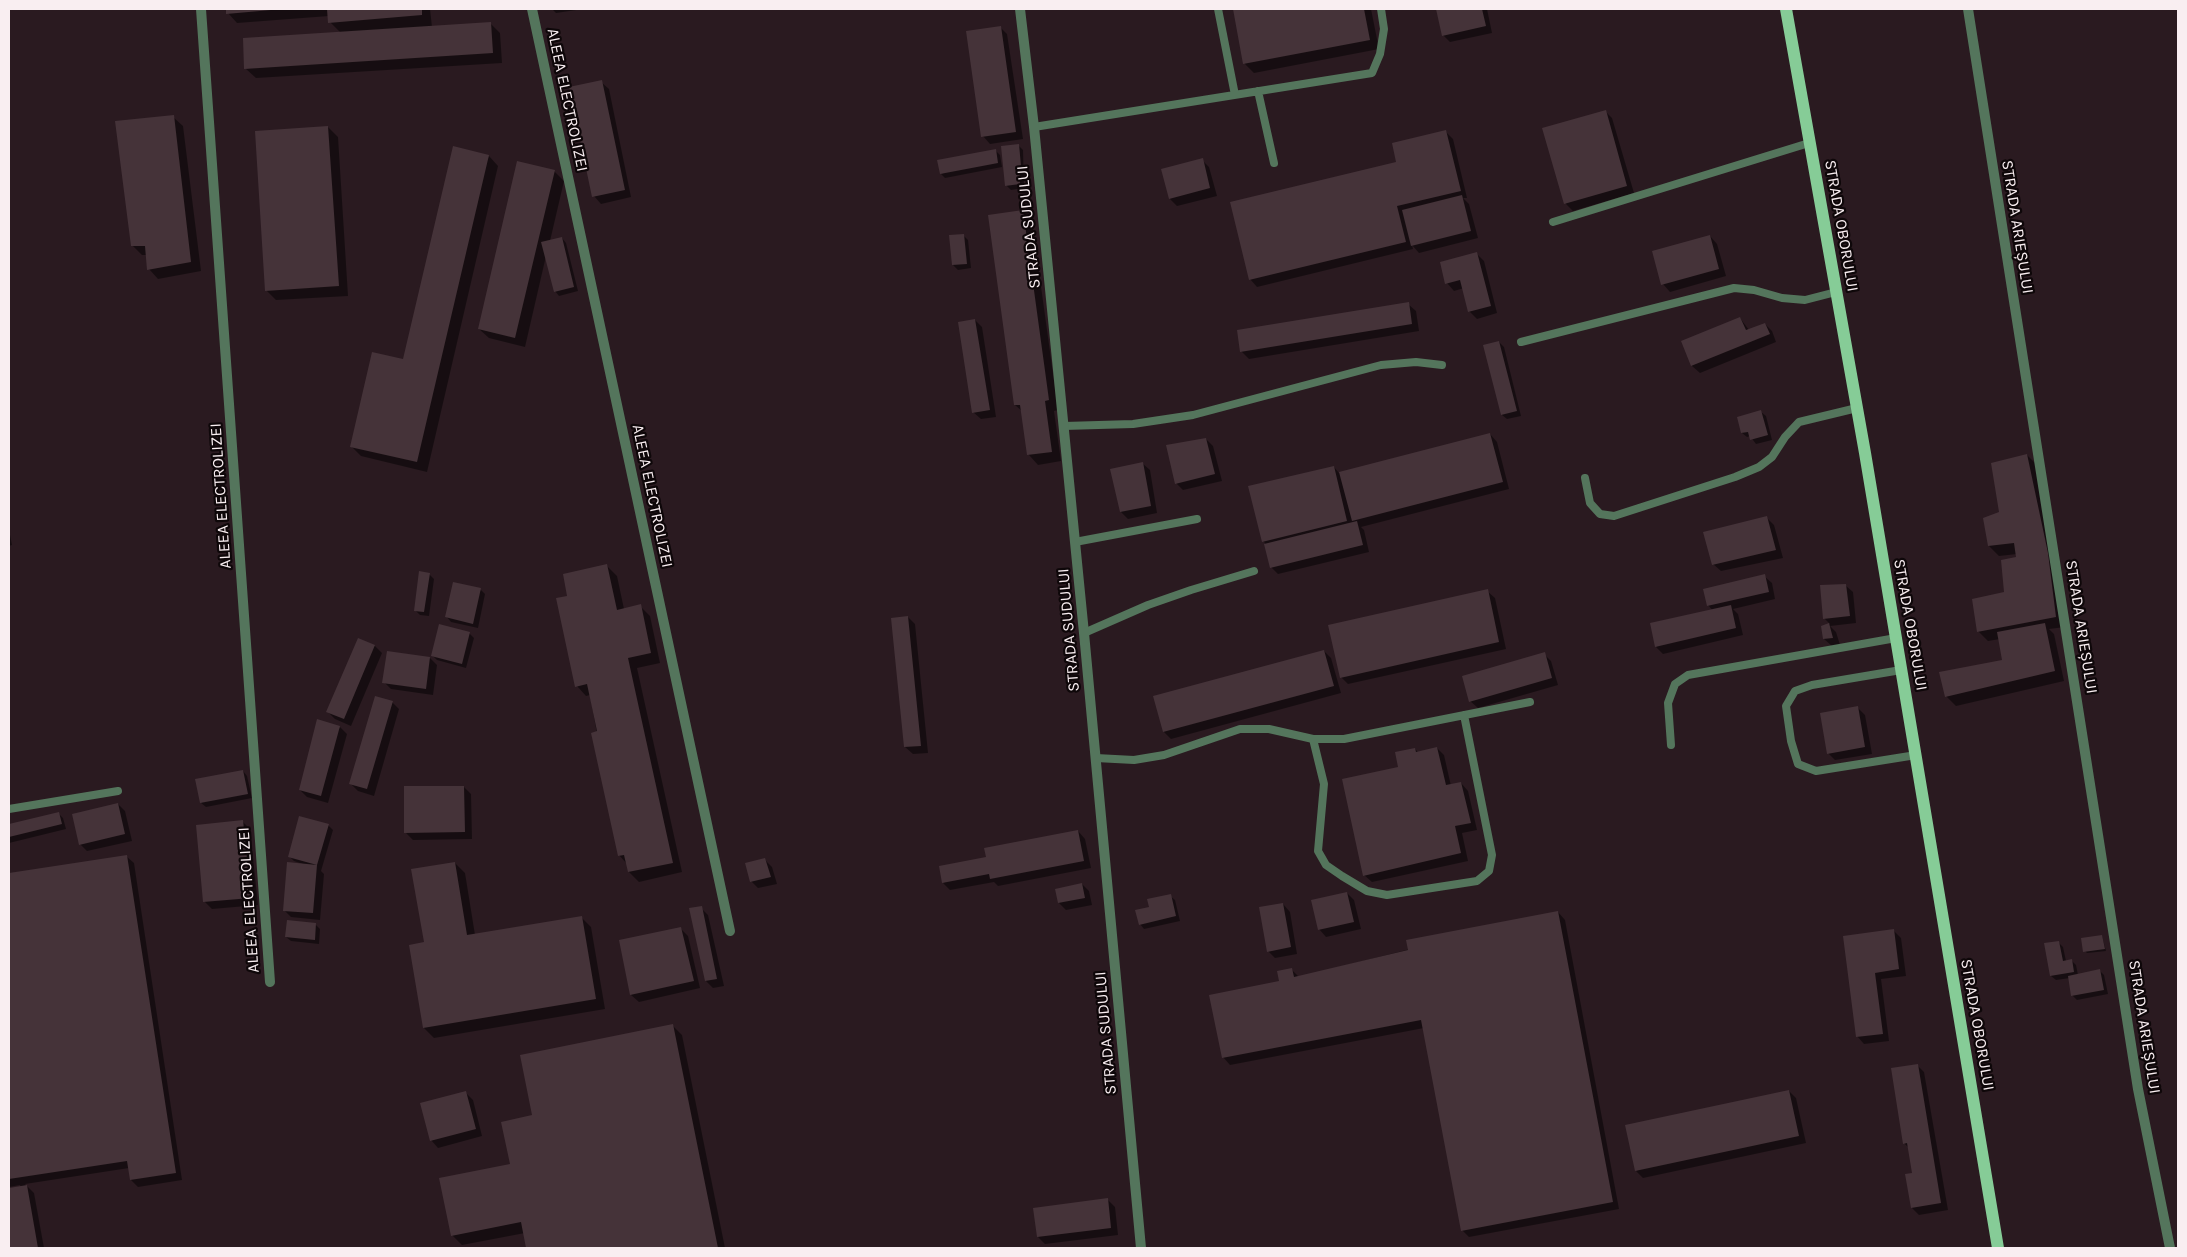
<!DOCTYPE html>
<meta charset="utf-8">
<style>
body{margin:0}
#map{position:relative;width:2187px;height:1257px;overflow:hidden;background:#2a1a20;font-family:Karla,sans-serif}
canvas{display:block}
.frame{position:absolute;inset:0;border:10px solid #f9eef1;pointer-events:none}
</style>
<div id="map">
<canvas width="2187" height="1257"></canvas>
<div class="frame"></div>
</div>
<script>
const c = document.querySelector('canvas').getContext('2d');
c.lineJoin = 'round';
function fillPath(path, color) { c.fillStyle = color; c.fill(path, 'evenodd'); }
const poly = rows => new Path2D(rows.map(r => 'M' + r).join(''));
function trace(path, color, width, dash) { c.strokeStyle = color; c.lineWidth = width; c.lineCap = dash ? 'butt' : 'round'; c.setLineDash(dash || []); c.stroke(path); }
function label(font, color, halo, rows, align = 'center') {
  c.font = font + ' Karla,sans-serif'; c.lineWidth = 4.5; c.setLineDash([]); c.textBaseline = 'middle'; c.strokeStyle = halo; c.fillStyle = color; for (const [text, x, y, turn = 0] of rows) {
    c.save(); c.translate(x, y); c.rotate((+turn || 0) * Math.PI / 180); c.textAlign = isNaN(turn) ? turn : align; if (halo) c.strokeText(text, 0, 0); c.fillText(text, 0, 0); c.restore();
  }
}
const shadow = poly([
 [227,9,430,9,432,27,491,24,500,33,502,63,256,78,246,69,341,33,330,22,329,16,237,23,228,13],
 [552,9,583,9,556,13],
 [1234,9,1371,9,1379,49,1254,73,1245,64],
 [1437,9,1487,9,1492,33,1450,42,1443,35],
 [1000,27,1007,34,1023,139,990,144,983,136],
 [601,82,609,89,631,197,601,204,594,196],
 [1605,111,1612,118,1634,193,1573,211,1566,204,1544,129],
 [173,117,183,126,201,271,158,279,149,269,147,255,142,255,132,245],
 [328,127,338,137,348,296,276,300,266,290],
 [1446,132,1453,139,1467,198,1463,198,1469,204,1478,238,1419,253,1412,245,1413,249,1257,287,1250,279,1398,163],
 [1019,146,1023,150,1024,188,1011,190,1006,185],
 [995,150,1000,155,1002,167,945,178,941,174],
 [489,156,498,166,427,472,361,456,351,446,404,361],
 [1202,160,1209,167,1217,196,1177,206,1170,199,1163,170],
 [554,171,564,181,550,241,562,238,566,243,578,291,559,296,555,291,546,256,525,347,489,338,479,329],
 [1023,211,1032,221,1058,410,1054,411,1061,461,1038,465,1029,455,1023,412,1015,405],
 [963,235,968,240,971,268,958,270,953,265],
 [1710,236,1717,244,1726,276,1670,292,1663,284],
 [1477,254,1484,261,1497,313,1477,319,1469,311,1464,288,1454,291,1447,283],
 [1408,304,1416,311,1419,331,1249,359,1241,351],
 [1740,318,1749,330,1765,324,1772,331,1776,342,1700,373,1692,366,1683,342],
 [975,320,982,327,996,417,981,419,973,412],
 [1499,342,1504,347,1521,416,1507,419,1502,415,1485,346],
 [1761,412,1766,416,1772,440,1756,444,1750,436,1747,437,1742,433,1738,418],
 [1490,434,1497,442,1509,489,1361,527,1364,530,1369,552,1278,574,1271,567,1265,543,1263,541,1334,467,1339,473],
 [1206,439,1213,446,1222,481,1183,490,1176,483],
 [2027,455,2037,465,2065,627,2049,629,2054,634,2064,681,1956,706,1946,696,2004,661,2000,639,1988,641,1978,631,2006,593,2017,559,2017,554,1999,556,1989,546,2001,513],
 [1142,463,1150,470,1157,513,1128,519,1121,512],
 [1767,518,1774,525,1783,558,1721,571,1713,564],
 [9,530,12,545,9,546],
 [607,566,617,576,624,609,640,606,650,616,660,663,637,668,682,872,639,882,629,872,627,864,619,855,590,695,586,696,577,686,569,597],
 [429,574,434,579,429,616,420,615,415,610],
 [1764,576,1772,583,1775,599,1733,609,1738,614,1743,635,1663,654,1656,647,1713,611,1708,605],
 [1845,585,1853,592,1856,623,1830,626,1836,632,1840,645,1832,646,1824,639,1822,627,1830,624,1824,618],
 [481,590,485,594,478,628,451,622,447,617],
 [1487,591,1495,598,1506,649,1348,684,1341,677],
 [908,617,915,624,928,753,913,754,905,747,892,619],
 [469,633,474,638,466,668,437,660,432,655],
 [358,639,375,646,382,653,351,726,335,719,328,712],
 [1324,651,1331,658,1341,693,1171,739,1164,732,1155,697],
 [1544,654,1551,661,1558,685,1478,708,1470,701],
 [430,658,437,665,433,695,391,689,384,682],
 [392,702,399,709,374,796,358,791,351,784],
 [1858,708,1865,715,1872,754,1835,760,1828,753],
 [340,727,347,734,328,803,307,797,300,790],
 [1437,748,1444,755,1451,786,1461,783,1468,791,1477,830,1462,833,1468,861,1372,882,1364,875,1400,768,1415,749,1418,752],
 [243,771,247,776,252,798,206,807,201,803],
 [464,787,471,794,472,839,413,840,406,833],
 [118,804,125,811,132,841,87,851,80,844],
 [58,813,63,818,66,829,9,843,9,825],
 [243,822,250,829,258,905,212,909,205,902,197,826],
 [328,825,333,830,321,871,324,874,320,920,291,917,284,910,303,864,294,861,289,856],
 [1078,831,1085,839,1091,868,998,886,994,882,950,890,943,883,987,858],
 [126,856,134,863,182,1180,138,1187,131,1180,129,1168,25,1184,34,1193,44,1248,9,1248,9,1189,21,1187,20,1185,9,1187,9,874],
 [765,860,772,867,777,884,758,888,751,881],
 [455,863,465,873,475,935,581,917,591,927,605,1009,434,1038,424,1028,425,943],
 [1082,884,1089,891,1092,905,1066,910,1059,903],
 [1347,893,1354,900,1361,929,1326,937,1319,929],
 [1170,896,1175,900,1180,921,1144,929,1140,924,1150,908],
 [1283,904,1290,912,1297,954,1275,958,1268,951],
 [701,908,708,915,724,986,713,988,706,981],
 [1558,912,1565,920,1619,1209,1469,1237,1462,1230,1424,1028,1230,1065,1223,1057,1292,970,1299,977],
 [315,924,320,929,319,944,291,941,286,937],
 [680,928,688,936,700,988,639,1002,631,995],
 [1894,931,1901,938,1906,976,1881,979,1889,1041,1864,1044,1857,1036,1844,937],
 [2102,936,2106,951,2087,953,2085,951],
 [2058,942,2063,947,2066,961,2071,960,2076,965,2078,975,2100,971,2104,975,2108,994,2077,1000,2072,995,2070,978,2056,980,2051,976,2045,944],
 [672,1025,682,1035,725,1248,528,1248,525,1233,462,1245,452,1235,511,1164,534,1116],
 [1917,1065,1924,1072,1948,1210,1919,1215,1912,1208,1907,1175,1914,1174,1909,1148,1904,1143],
 [1789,1091,1796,1098,1806,1143,1643,1178,1636,1171],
 [466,1093,473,1100,482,1136,438,1148,431,1140],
 [1108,1200,1115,1207,1118,1235,1045,1244,1038,1237]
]);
const building = poly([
 [226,9,271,9,271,10,226,14],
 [327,9,422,9,422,15,328,23],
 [1233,9,1364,9,1370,40,1243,64],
 [1436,9,1482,9,1486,26,1442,36],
 [491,22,493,53,244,69,243,38],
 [1001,26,1016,132,981,137,966,31],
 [602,80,625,190,592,197,569,87],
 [1606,110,1627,186,1564,204,1542,128],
 [174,115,191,262,147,270,145,246,131,246,115,121],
 [328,126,339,286,265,291,255,131],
 [1446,130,1461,191,1397,206,1406,242,1249,280,1230,202,1396,162,1392,143],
 [1019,144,1021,166,1019,166,1020,184,1005,186,1001,146],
 [453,146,489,155,417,462,350,447,372,352,403,359],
 [996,149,998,163,940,174,937,160],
 [1203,158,1210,188,1169,199,1161,169],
 [517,161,555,170,515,338,478,329],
 [1462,195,1471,231,1411,246,1402,210],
 [1023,210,1049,400,1045,401,1052,452,1027,455,1020,405,1014,405,988,215],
 [964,234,967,264,952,265,949,235],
 [1710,235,1719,269,1661,285,1652,251],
 [562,237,574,287,554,292,541,242],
 [1477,252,1491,306,1468,312,1460,280,1445,284,1440,262],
 [1409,302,1412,324,1240,352,1237,330],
 [1740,317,1746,330,1765,323,1770,334,1691,366,1681,341],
 [975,319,990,410,972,413,958,322],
 [1499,341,1517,411,1501,415,1483,345],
 [1761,410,1768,435,1750,440,1748,432,1741,433,1737,417],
 [1490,433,1503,482,1352,521,1339,472],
 [1206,438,1215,474,1175,484,1166,445],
 [2027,454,2048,553,2056,617,1977,632,1972,599,2004,592,2001,560,2016,557,2014,543,1988,546,1983,518,1999,512,1991,463],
 [1143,462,1151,506,1120,512,1110,469],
 [1334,466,1347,521,1262,542,1248,486],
 [1767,516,1776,550,1712,565,1703,532],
 [1357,521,1363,545,1270,568,1264,544],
 [607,564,617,610,641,604,651,653,628,658,673,863,628,872,624,855,618,856,591,733,597,731,587,684,575,687,556,598,567,596,563,574],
 [419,571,430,573,424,612,414,611],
 [1765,574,1769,592,1707,606,1703,589],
 [453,582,481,588,473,624,445,617],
 [1846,584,1850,616,1823,619,1820,585],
 [1488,589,1499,642,1340,678,1328,625],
 [1731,605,1736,628,1655,647,1650,623],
 [908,616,921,746,904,747,891,618],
 [1829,623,1833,638,1823,639,1821,626],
 [2045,623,2055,671,1945,697,1939,672,2002,660,1997,632],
 [439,624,470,632,462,664,431,656],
 [358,638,375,645,344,719,326,712],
 [1324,650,1334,686,1163,732,1153,696],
 [387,651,430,657,426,689,382,683],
 [1545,652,1552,678,1469,702,1462,676],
 [375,696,393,701,367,789,349,784],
 [1858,706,1865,747,1827,754,1820,713],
 [317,719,340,726,321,796,299,790],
 [1437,747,1446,785,1461,782,1471,823,1455,826,1461,853,1363,876,1342,779,1398,767,1395,752,1415,748,1416,752],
 [243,770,248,794,200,803,195,779],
 [404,786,464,786,465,832,404,833],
 [118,803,125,834,79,845,72,814],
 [59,812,62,824,9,837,9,824],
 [299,816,329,824,317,865,313,913,283,911,287,862,317,865,288,857],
 [243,820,251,898,203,902,196,825],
 [1078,830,1084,861,990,879,989,874,942,883,939,866,986,857,984,848],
 [127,855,176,1173,130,1180,127,1161,9,1179,9,873],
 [765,858,771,877,750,882,745,863],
 [455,862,467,935,582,916,596,999,423,1028,409,945,424,942,411,869],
 [1082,883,1085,898,1058,903,1055,889],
 [1347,892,1354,922,1318,930,1311,900],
 [1171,894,1176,916,1139,925,1135,910,1149,907,1147,899],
 [1283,903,1291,947,1267,952,1259,907],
 [702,906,717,979,705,981,689,908],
 [1558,911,1613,1202,1461,1231,1421,1020,1222,1058,1209,995,1279,981,1277,971,1292,968,1294,977,1408,950,1406,940],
 [287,920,316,923,315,940,285,937],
 [681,927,694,981,630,995,619,940],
 [1894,929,1899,969,1875,973,1883,1034,1856,1037,1843,936],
 [2102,935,2105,949,2083,952,2081,938],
 [2059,941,2063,961,2072,959,2074,972,2050,976,2044,943],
 [2100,969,2104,990,2071,996,2068,976],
 [673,1024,718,1248,526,1248,521,1222,451,1236,439,1178,510,1164,501,1122,532,1115,520,1055],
 [1918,1064,1941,1203,1911,1208,1905,1174,1912,1173,1907,1143,1903,1144,1891,1068],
 [1789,1090,1799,1136,1635,1171,1625,1125],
 [466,1091,476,1129,430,1141,420,1103],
 [27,1185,38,1248,9,1248,9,1188],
 [1108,1198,1111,1228,1037,1237,1033,1208]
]);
const service = poly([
 [1218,9,1235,95],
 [1258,91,1274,163],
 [1034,127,1372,73,1380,54,1384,29,1381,9],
 [1553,222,1809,143],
 [1521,342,1734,288,1754,290,1782,298,1805,300,1836,292],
 [1064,426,1133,424,1193,415,1381,365,1416,362,1442,365],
 [1585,478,1590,503,1600,514,1614,516,1735,477,1759,467,1772,457,1785,437,1799,422,1857,408],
 [1075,542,1197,519],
 [1084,633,1148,605,1191,590,1254,571],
 [1901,670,1812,685,1795,691,1786,706,1791,741,1798,764,1816,771,1916,755],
 [1313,739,1324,784,1318,851,1326,865,1342,876,1367,891,1387,895,1477,881,1489,871,1492,855,1464,715],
 [1671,745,1668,703,1675,684,1688,675,1896,638],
 [1096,758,1134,760,1164,755,1240,729,1269,729,1313,739,1344,739,1530,702],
 [9,809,118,791]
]);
const minor = poly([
 [201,9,270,982],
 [532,9,730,931],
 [1020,9,1034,127,1084,633,1141,1248],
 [1968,9,2138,1089,2170,1248]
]);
const primary = poly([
 [1786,9,1865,453,1998,1248]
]);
const streetNames = [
 ["ALEEA ELECTROLIZEI",567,100,78],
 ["STRADA OBORULUI",1841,226,80],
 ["STRADA SUDULUI",1029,227,-96],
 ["STRADA ARIEȘULUI",2017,227,81],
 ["ALEEA ELECTROLIZEI",221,496,-94],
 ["ALEEA ELECTROLIZEI",652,496,78],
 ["STRADA OBORULUI",1910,625,80],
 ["STRADA ARIEȘULUI",2081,627,81],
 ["STRADA SUDULUI",1069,630,-95],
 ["ALEEA ELECTROLIZEI",249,900,-94],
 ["STRADA OBORULUI",1977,1025,80],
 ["STRADA ARIEȘULUI",2144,1027,81],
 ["STRADA SUDULUI",1106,1033,-95]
];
fillPath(shadow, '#0007');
fillPath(building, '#453339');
trace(service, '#54755c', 8);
trace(minor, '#54755c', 10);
trace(primary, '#86cc97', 12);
label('16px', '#f9eef1', '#0e0709', streetNames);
</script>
